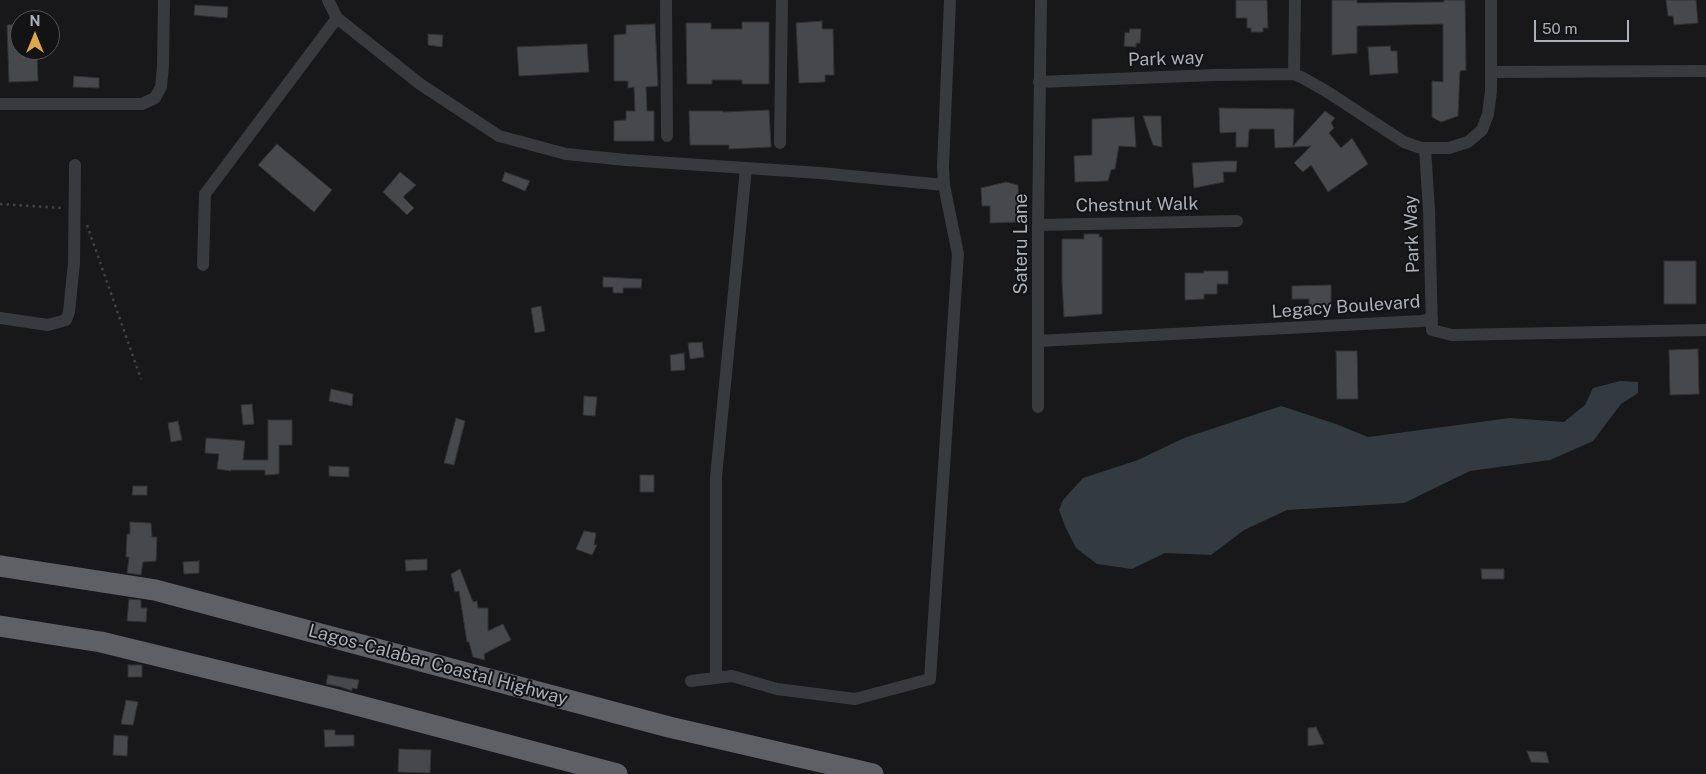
<!DOCTYPE html>
<style>
body{margin:0}
#map{position:relative;width:1706px;height:774px;overflow:hidden;background:#18181a;font-family:"Public Sans",sans-serif}
canvas{display:block}
.north{position:absolute;left:10px;top:10px;width:50px;height:50px;box-sizing:border-box;background:#131315;border:1px solid #505256;border-radius:50%;rotate:0deg;font-size:14px;font-weight:700;line-height:20px;text-align:center;color:#acb0b8}
.north::after{content:'';display:block;margin:auto;width:18px;height:22px;background:#dea74c;clip-path:polygon(50% 0,100% 100%,50% 72%,0 100%)}
.scale{position:absolute;left:1534px;top:20px;width:95px;height:22px;box-sizing:border-box;border:2px solid #acb0b8;border-top:0;padding-left:6px;font-size:15px;line-height:18px;white-space:nowrap;color:#acb0b8;-webkit-text-stroke:4px #131315;paint-order:stroke}
</style>
<div id="map">
<canvas width="1706" height="774"></canvas>
<div class="north">N</div>
<div class="scale">50 m</div>
</div>
<script>
const c = document.querySelector('canvas').getContext('2d');
c.lineJoin = 'round';
function fillPath(path, color) { c.fillStyle = color; c.fill(path, 'evenodd'); }
const poly = rows => new Path2D(rows.map(r => 'M' + r).join(''));
function trace(path, color, width, dash) { c.strokeStyle = color; c.lineWidth = width; c.lineCap = dash ? 'butt' : 'round'; c.setLineDash(dash || []); c.stroke(path); }
function label(font, color, halo, rows, align = 'center') {
  c.font = font + ' "Public Sans",sans-serif'; c.lineWidth = 4; c.setLineDash([]); c.textBaseline = 'middle'; c.strokeStyle = halo; c.fillStyle = color; for (const [text, x, y, turn = 0] of rows) {
    c.save(); c.translate(x, y); c.rotate((+turn || 0) * Math.PI / 180); c.textAlign = isNaN(turn) ? turn : align; if (halo) c.strokeText(text, 0, 0); c.fillText(text, 0, 0); c.restore();
  }
}
const water = poly([
 [1620,381,1638,382,1638,393,1621,404,1593,441,1550,460,1470,471,1404,503,1287,510,1244,530,1211,555,1165,553,1132,569,1097,564,1076,548,1065,526,1059,510,1063,500,1083,478,1138,460,1184,438,1281,406,1336,424,1368,437,1510,418,1564,422,1585,405,1593,388]
]);
const building = poly([
 [1236,0,1267,0,1268,28,1263,28,1263,32,1251,32,1251,28,1247,28,1247,18,1236,18,1236,0],
 [1332,0,1357,0,1357,3,1444,2,1444,0,1465,0,1466,70,1460,71,1458,116,1441,122,1432,117,1432,81,1443,82,1443,24,1357,26,1357,53,1332,55,1332,0],
 [1666,0,1696,0,1698,23,1674,25,1673,16,1668,16,1666,0],
 [195,5,228,7,227,18,194,15,195,5],
 [822,21,822,29,833,29,834,75,825,75,825,82,799,83,796,23,822,21],
 [742,22,769,22,769,84,742,84,742,80,712,80,712,84,687,84,686,23,711,23,711,29,742,29,742,22],
 [20,24,20,50,37,50,38,81,9,82,7,25,20,24],
 [655,24,658,86,646,87,647,111,654,111,654,141,614,141,614,121,626,120,626,111,635,111,634,87,628,88,628,81,614,81,614,35,626,34,626,25,655,24],
 [1130,29,1141,29,1140,43,1136,43,1136,47,1124,46,1125,32,1129,33,1130,29],
 [428,34,443,35,442,47,428,45,428,34],
 [587,44,589,72,519,76,517,47,587,44],
 [1390,46,1391,51,1397,51,1398,73,1370,75,1368,47,1390,46],
 [74,76,99,78,99,88,73,87,74,76],
 [1219,108,1294,109,1293,146,1325,111,1335,118,1331,123,1334,128,1329,133,1341,148,1352,138,1368,164,1328,192,1311,165,1303,172,1294,163,1311,146,1275,148,1274,129,1250,129,1249,131,1248,147,1236,147,1236,132,1220,133,1219,108],
 [769,110,771,147,729,149,729,145,690,145,689,111,723,111,723,112,769,110],
 [1143,116,1161,116,1162,147,1153,145,1143,116],
 [1134,117,1136,147,1119,146,1115,169,1111,170,1108,181,1075,182,1074,156,1092,155,1092,119,1134,117],
 [277,144,332,190,314,212,258,165,277,144],
 [1225,161,1237,161,1236,172,1223,172,1224,182,1194,188,1192,163,1225,161],
 [400,172,416,185,404,196,404,198,414,208,407,215,383,192,400,172],
 [505,172,530,181,525,191,502,181,505,172],
 [1006,182,1018,185,1019,222,990,223,990,206,982,206,981,188,1006,182],
 [1084,234,1099,234,1099,237,1102,237,1102,314,1064,317,1062,281,1062,239,1084,239,1084,234],
 [1664,261,1696,261,1696,304,1664,304,1664,261],
 [1204,271,1228,271,1228,284,1217,284,1217,294,1204,294,1204,299,1185,300,1185,273,1204,273,1204,271],
 [603,277,642,279,641,288,623,288,623,293,613,293,613,287,603,287,603,277],
 [1331,285,1331,307,1309,308,1309,299,1292,299,1292,286,1331,285],
 [541,306,545,331,535,333,531,308,541,306],
 [702,342,704,357,690,359,688,343,702,342],
 [1698,349,1699,394,1670,395,1669,350,1698,349],
 [1336,351,1357,351,1358,399,1337,399,1336,351],
 [684,353,685,370,671,371,670,355,684,353],
 [331,389,353,394,352,406,329,401,331,389],
 [584,396,597,397,595,416,583,415,584,396],
 [252,404,254,424,243,425,241,405,252,404],
 [456,418,465,421,454,465,444,463,456,418],
 [268,420,292,420,292,445,279,445,279,474,265,475,265,470,231,470,231,471,217,469,219,454,205,453,206,438,235,440,245,441,243,460,268,460,268,420],
 [178,421,182,440,171,442,168,423,178,421],
 [329,466,349,467,349,477,329,476,329,466],
 [640,475,654,475,654,492,640,492,640,475],
 [133,486,147,486,147,495,132,495,133,486],
 [130,522,151,523,152,537,157,537,156,561,143,562,141,575,127,573,129,557,126,557,127,534,130,534,130,522],
 [584,531,596,533,594,545,597,545,592,555,576,549,584,531],
 [427,559,427,570,406,571,405,560,427,559],
 [199,561,199,573,184,574,183,562,199,561],
 [460,569,473,602,477,601,478,608,488,608,488,631,503,624,511,640,484,654,485,660,473,657,469,642,467,642,459,591,455,592,451,574,460,569],
 [1481,569,1504,569,1504,579,1482,579,1481,569],
 [129,599,141,600,141,608,147,608,146,622,127,621,129,599],
 [128,665,142,665,142,677,128,677,128,665],
 [328,675,359,680,357,689,352,688,352,691,341,687,326,684,328,675],
 [126,700,138,702,133,725,121,724,126,700],
 [1316,727,1324,744,1308,746,1308,728,1316,727],
 [324,730,335,730,335,735,354,735,354,746,325,747,324,730],
 [114,735,128,736,127,756,113,755,114,735],
 [399,749,431,750,430,773,398,772,399,749],
 [1527,751,1546,752,1549,763,1531,762,1527,751]
]);
const path = poly([
 [0,204,63,208],
 [87,225,141,379]
]);
const minor = poly([
 [328,0,337,18,420,84,499,136,566,154,626,160,820,173,944,185],
 [666,0,667,136],
 [1491,72,1706,71],
 [1294,74,1295,0],
 [1039,82,1214,75,1294,74,1303,78,1326,91,1404,142,1421,148,1449,148,1468,142,1482,130,1488,114,1491,91,1491,0],
 [0,104,142,104,155,98,161,87,163,66,164,0],
 [780,143,782,0],
 [1425,148,1429,210,1432,330,1452,335,1706,330],
 [1038,225,1237,221],
 [203,265,205,194,337,18],
 [0,318,48,325,66,320,69,312,74,263,75,165],
 [1038,341,1421,321,1432,319],
 [1038,407,1038,225,1041,0],
 [716,678,716,477,746,168],
 [691,681,732,676,777,689,855,699,930,679,958,254,944,185,943,166,950,0]
]);
const trunk = poly([
 [0,566,155,590,669,727,873,774],
 [0,626,101,642,334,699,617,774]
]);
const streetNames = [
 ["Park way",1166,59,-2],
 ["Chestnut Walk",1137,205,-1],
 ["Park Way",1412,234,-92],
 ["Sateru Lane",1021,244,-90],
 ["Legacy Boulevard",1346,307,-4],
 ["Lagos-Calabar Coastal Highway",438,665,15]
];
fillPath(water, '#333b41');
fillPath(building, '#47484c');
trace(building, '#323235', 1);
trace(path, '#404145', 2.5, [2.5, 4]);
trace(minor, '#393a3e', 12);
trace(trunk, '#5e6066', 21);
label('18px', '#acb0b8', '#131315', streetNames);
</script>
